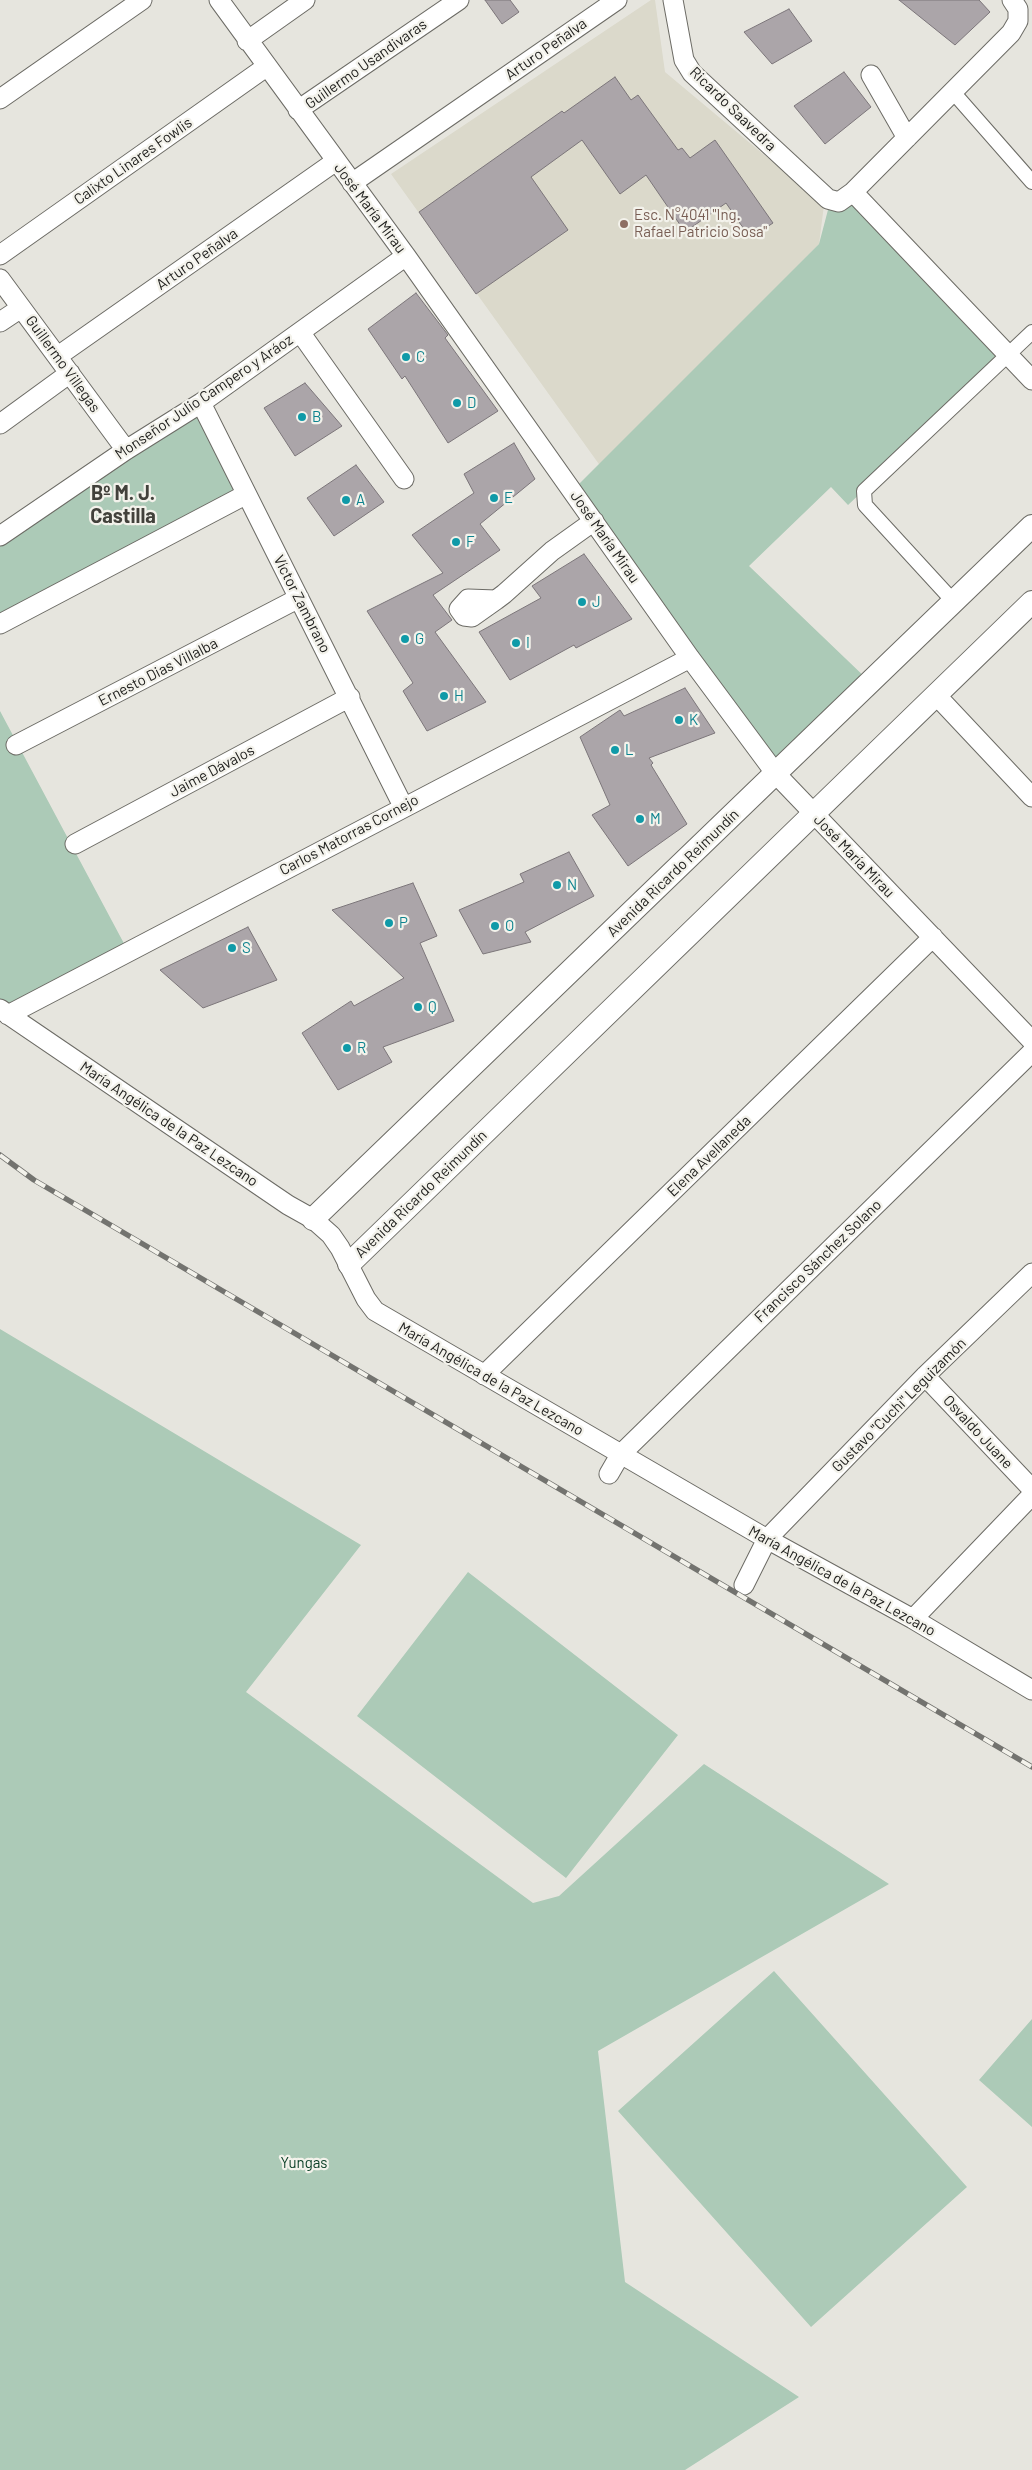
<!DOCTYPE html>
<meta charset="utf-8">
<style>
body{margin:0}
canvas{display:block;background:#e6e5de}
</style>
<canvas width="1032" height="2470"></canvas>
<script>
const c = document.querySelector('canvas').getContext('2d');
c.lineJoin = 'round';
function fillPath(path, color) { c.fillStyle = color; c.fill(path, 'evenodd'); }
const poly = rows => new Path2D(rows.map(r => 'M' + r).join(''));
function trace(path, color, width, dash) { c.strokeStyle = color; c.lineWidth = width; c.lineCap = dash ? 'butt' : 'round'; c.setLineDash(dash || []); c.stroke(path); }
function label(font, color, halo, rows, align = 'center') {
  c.font = font + ' Barlow,sans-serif'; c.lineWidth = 4.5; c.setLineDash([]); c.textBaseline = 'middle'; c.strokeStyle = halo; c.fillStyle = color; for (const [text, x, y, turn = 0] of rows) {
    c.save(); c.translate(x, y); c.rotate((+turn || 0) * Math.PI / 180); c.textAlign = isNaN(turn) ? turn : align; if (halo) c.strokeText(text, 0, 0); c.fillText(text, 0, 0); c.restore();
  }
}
const built = poly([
 [651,0,655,0,665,72,824,205,819,244,601,467,391,174]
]);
const green = poly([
 [853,192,1007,356,848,505,831,487,749,566,870,682,776,774,572,491,819,244,829,206],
 [201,403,245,495,0,624,0,537],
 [0,711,128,951,0,1009],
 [0,1329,361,1545,246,1692,533,1903,559,1896,704,1764,889,1884,598,2051,625,2282,799,2397,685,2470,0,2470],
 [468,1572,678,1735,566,1878,357,1716],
 [774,1971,967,2187,811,2327,618,2111],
 [1032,2019,1032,2127,979,2080]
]);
const building = poly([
 [485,0,510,0,519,12,502,24,485,0],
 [899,0,979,0,990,12,955,45,899,0],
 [789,9,812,41,772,64,744,32,789,9],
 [844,72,871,107,825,144,794,106,844,72],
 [615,77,631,100,638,95,678,150,682,148,690,158,715,140,773,223,750,238,726,203,685,232,646,175,620,194,582,140,531,177,568,230,476,294,419,212,562,111,564,113,615,77],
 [416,293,448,335,445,338,498,411,448,443,405,376,402,379,368,329,416,293],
 [305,383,342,426,295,456,264,408,305,383],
 [514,443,535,479,480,524,500,550,433,595,452,620,435,632,486,702,427,731,403,691,413,683,367,611,443,573,412,535,474,493,464,474,514,443],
 [356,465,384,502,334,536,307,498,356,465],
 [584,554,632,619,576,648,574,645,510,680,479,632,541,598,532,586,584,554],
 [685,688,715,733,649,758,653,763,651,765,687,824,628,866,592,815,610,805,580,737,620,710,624,716,685,688],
 [569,852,594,896,525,932,531,942,483,954,459,910,524,882,520,874,569,852],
 [413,883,437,936,420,943,454,1021,383,1047,392,1062,338,1090,302,1033,351,1001,354,1006,404,978,332,910,413,883],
 [248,927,277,980,203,1008,160,970,248,927]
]);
const pedestrian = poly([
 [953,92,1032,182],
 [954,602,865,505,864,491,1032,332]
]);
const minor = poly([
 [219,0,406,256,690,658,776,774,1032,1041],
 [673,0,684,60,692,73,828,199,839,202,853,192,1011,33,1018,21,1018,9,1012,0],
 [247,41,305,0],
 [871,75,907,138],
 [0,99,142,0],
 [298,110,459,0],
 [352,183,617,0],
 [853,192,1032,380],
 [0,255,266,67],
 [0,279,126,450],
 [0,322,21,308],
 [300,332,404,479],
 [58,356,336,161],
 [201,403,403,806],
 [0,424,70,373],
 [0,536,126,450,201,403,406,256],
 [496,600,468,599,459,609,464,616,472,617,496,600,504,594,552,551,594,521],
 [0,624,245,495],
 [936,695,1032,797],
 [16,745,299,598],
 [75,844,350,697],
 [0,1009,288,1205,313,1219,331,1235,340,1248,366,1299,375,1311,767,1539,913,1619,1032,1690],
 [8,1015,690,658],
 [484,1375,933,937],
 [925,1376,1032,1489],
 [609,1474,620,1455,1032,1052],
 [744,1585,767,1539,925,1376,1032,1273],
 [913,1619,1032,1495]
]);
const tertiary = poly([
 [313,1219,1032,526],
 [349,1264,1032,602]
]);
const rail = poly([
 [0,1155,34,1180,1032,1767]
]);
const markers = [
 [624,224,5,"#8d6e63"],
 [406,357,5,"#0f9aa8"],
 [457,403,5,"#0f9aa8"],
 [302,417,5,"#0f9aa8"],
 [494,498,5,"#0f9aa8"],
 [346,500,5,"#0f9aa8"],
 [456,542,5,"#0f9aa8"],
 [582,602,5,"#0f9aa8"],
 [405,639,5,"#0f9aa8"],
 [516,643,5,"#0f9aa8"],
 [444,696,5,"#0f9aa8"],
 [679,720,5,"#0f9aa8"],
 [615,750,5,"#0f9aa8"],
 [640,819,5,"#0f9aa8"],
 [557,885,5,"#0f9aa8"],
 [389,923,5,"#0f9aa8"],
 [495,926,5,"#0f9aa8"],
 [232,948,5,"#0f9aa8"],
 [418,1007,5,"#0f9aa8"],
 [347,1048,5,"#0f9aa8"]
];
const streetNames = [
 ["Arturo Peñalva",546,49,-35],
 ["Guillermo Usandivaras",366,64,-35],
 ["Ricardo Saavedra",733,109,44],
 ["Calixto Linares Fowlis",133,161,-35],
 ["José María Mirau",370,208,53],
 ["Arturo Peñalva",197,259,-35],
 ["Guillermo Villegas",63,364,54],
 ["Monseñor Julio Campero y Aráoz",204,397,-34],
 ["José María Mirau",605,537,55],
 ["Víctor Zambrano",302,604,63],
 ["Ernesto Dias Villalba",158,672,-27],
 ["Jaime Dávalos",212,771,-28],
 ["Carlos Matorras Cornejo",349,835,-28],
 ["José María Mirau",854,856,46],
 ["Avenida Ricardo Reimundín",673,873,-44],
 ["María Angélica de la Paz Lezcano",169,1124,34],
 ["Elena Avellaneda",709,1156,-44],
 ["Avenida Ricardo Reimundín",421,1194,-44],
 ["Francisco Sánchez Solano",818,1261,-44],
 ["María Angélica de la Paz Lezcano",491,1379,30],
 ["Gustavo \"Cuchi\" Leguizamón",899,1405,-45],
 ["Osvaldo Juane",978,1432,47],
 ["María Angélica de la Paz Lezcano",842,1581,29]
];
const educationNames = [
 ["Esc. N°4041 \"Ing.",634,215],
 ["Rafael Patricio Sosa\"",634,232]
];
const cultureNames = [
 ["C",416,357],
 ["D",467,403],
 ["B",312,417],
 ["E",504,498],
 ["A",356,500],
 ["F",466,542],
 ["J",592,602],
 ["G",415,639],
 ["I",526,643],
 ["H",454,696],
 ["K",689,720],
 ["L",625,750],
 ["M",650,819],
 ["N",567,885],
 ["P",399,923],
 ["O",505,926],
 ["S",242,948],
 ["Q",428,1007],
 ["R",357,1048]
];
const parkNames = [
 ["Yungas",304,2163]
];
const districtNames = [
 ["Bº M. J.",123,493],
 ["Castilla",123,516]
];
fillPath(built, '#dbd9cb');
fillPath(green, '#accab7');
fillPath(building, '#aba5a9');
trace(building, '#7c767a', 1);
trace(pedestrian, '#6c6b65', 16);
trace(minor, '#6c6b65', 21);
trace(tertiary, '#6c6b65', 24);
trace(pedestrian, '#fff', 14);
trace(minor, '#fff', 19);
trace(tertiary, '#fff', 22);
trace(rail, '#73736f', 5.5);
trace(rail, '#f3f2eb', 4, [11]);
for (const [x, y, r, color] of markers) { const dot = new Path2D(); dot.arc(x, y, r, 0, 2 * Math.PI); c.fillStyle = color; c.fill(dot); trace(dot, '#f3f2eb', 2); }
label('15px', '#21211f', '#f3f2eb', streetNames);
label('15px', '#785e54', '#f3f2eb', educationNames, 'left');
label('15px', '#0d838f', '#f3f2eb', cultureNames, 'left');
label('15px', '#0b4027', '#f3f2eb', parkNames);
label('bold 20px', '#42413b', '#f3f2eb', districtNames);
</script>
